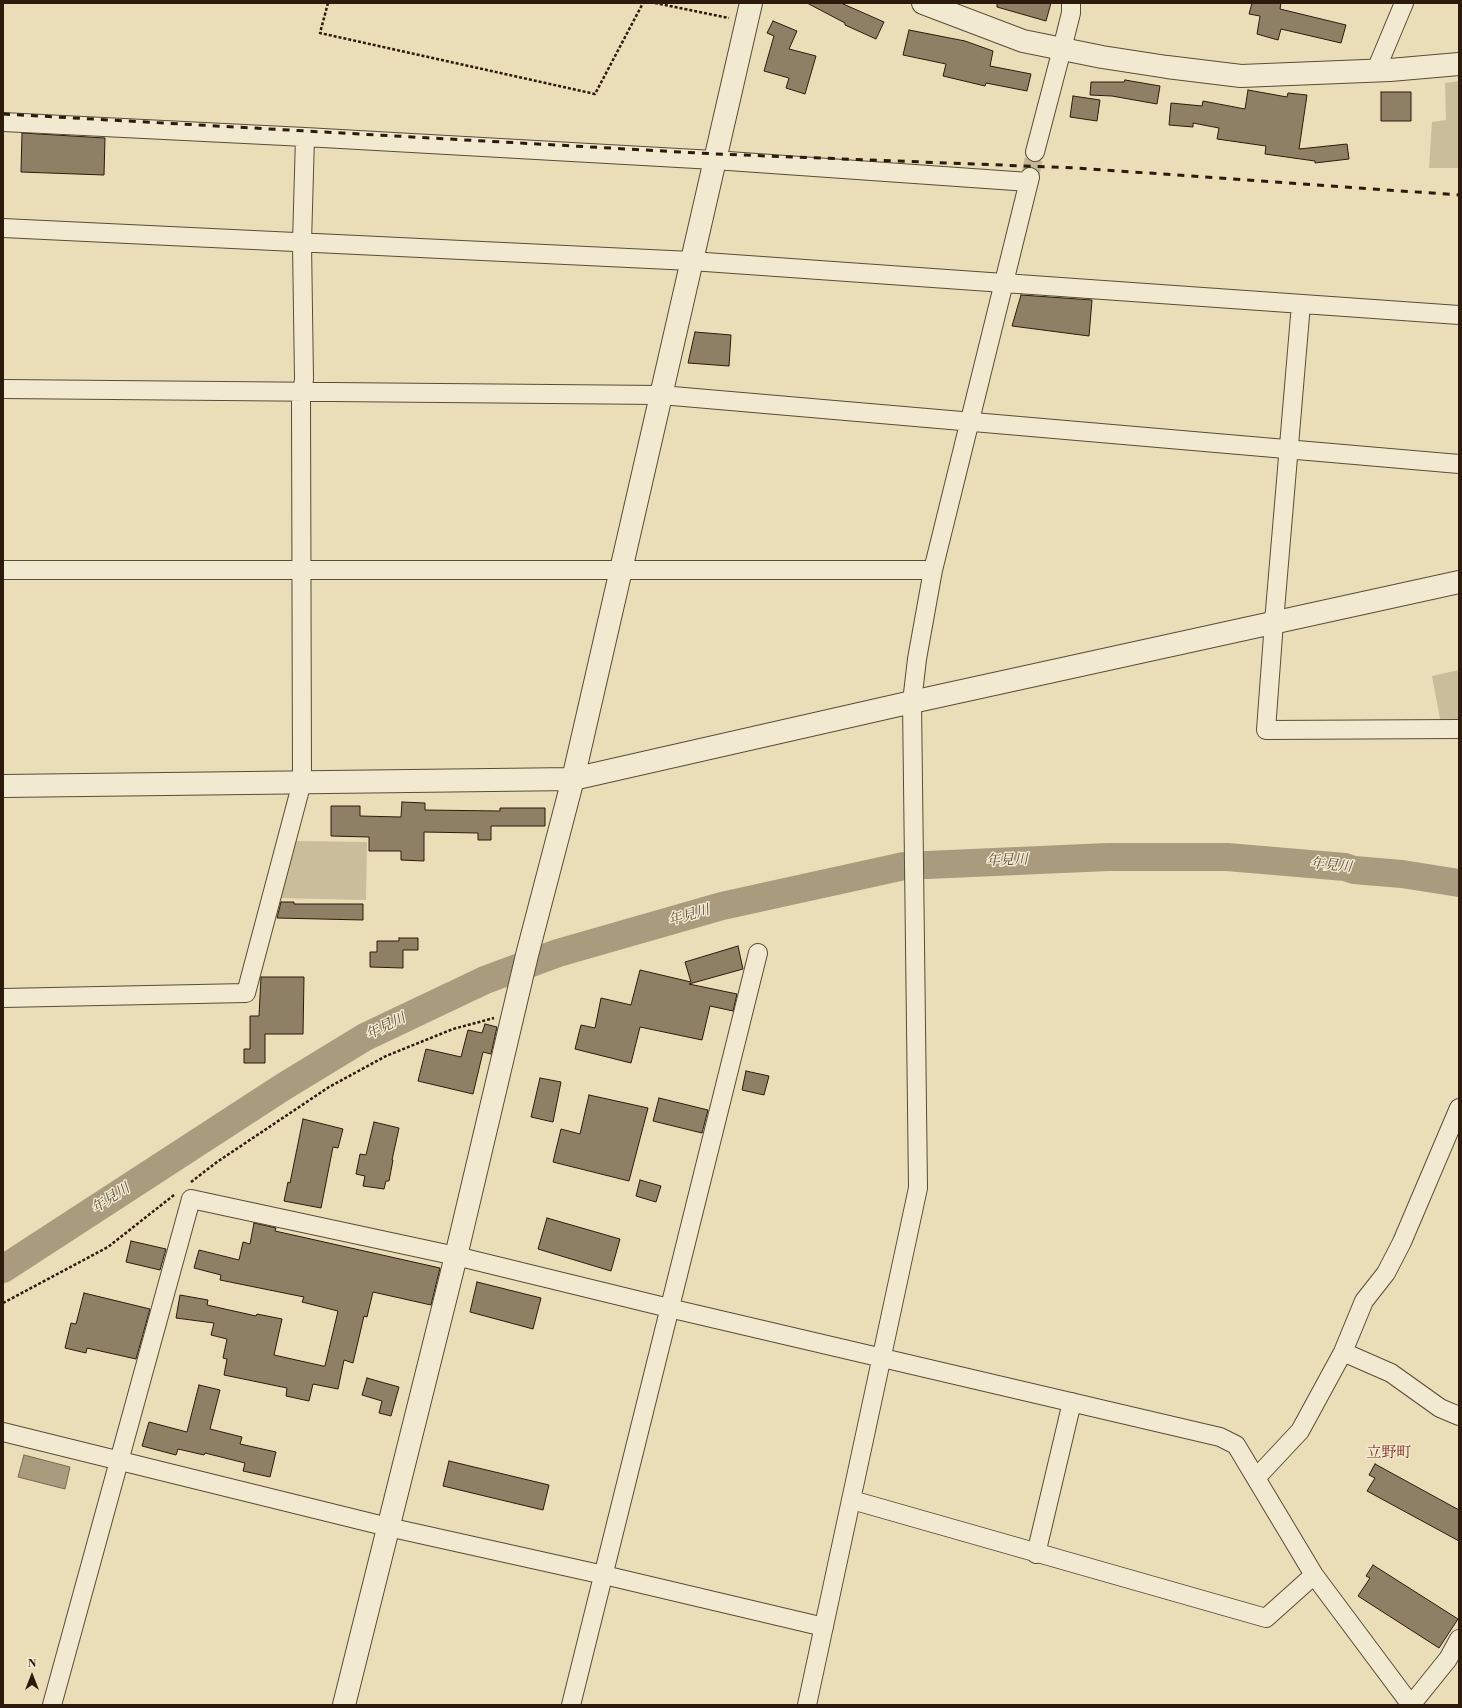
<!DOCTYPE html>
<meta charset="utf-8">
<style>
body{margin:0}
#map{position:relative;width:1462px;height:1708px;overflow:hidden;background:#e9deb7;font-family:"Libre Bodoni",serif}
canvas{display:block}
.frame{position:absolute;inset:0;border:4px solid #2c1a0d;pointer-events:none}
.north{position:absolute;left:12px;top:1656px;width:40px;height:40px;-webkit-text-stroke:3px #f1ead0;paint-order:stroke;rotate:0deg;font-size:11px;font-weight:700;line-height:16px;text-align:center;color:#2c1a0d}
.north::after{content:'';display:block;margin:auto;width:14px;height:18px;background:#2c1a0d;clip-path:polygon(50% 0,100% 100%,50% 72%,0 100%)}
</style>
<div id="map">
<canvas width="1462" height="1708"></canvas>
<div class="frame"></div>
<div class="north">N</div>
</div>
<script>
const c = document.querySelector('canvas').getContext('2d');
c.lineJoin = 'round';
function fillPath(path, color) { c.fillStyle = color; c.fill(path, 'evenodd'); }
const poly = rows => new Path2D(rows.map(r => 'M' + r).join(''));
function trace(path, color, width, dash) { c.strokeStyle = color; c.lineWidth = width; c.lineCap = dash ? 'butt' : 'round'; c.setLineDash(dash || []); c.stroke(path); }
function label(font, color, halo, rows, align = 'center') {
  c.font = font + ' "Libre Bodoni","Noto Serif JP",serif'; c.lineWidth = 3; c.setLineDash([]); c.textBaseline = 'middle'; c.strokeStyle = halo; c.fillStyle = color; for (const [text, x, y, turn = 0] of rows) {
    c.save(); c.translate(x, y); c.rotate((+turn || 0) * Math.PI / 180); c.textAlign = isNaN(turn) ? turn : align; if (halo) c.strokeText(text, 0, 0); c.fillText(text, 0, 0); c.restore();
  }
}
const green = poly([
 [1459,81,1459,168,1429,168,1432,122,1446,120,1445,83],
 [1459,670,1459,724,1441,724,1432,676],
 [295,841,367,842,366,900,278,898]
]);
const water = poly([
 [24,1455,70,1467,65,1489,18,1477,24,1455]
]);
const river = poly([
 [3,1269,283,1087,365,1037,485,980,558,953,722,906,904,866,1108,857,1227,857,1345,867,1354,870,1402,874,1459,883]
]);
const building = poly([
 [807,3,841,3,884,22,876,39,845,25,845,23,807,3],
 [997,3,1051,3,1046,21,997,7,997,3],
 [1252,3,1281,3,1280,9,1346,25,1341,43,1281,29,1278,40,1257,34,1260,16,1249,14,1252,3],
 [773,21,797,31,789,49,816,56,805,94,786,88,789,78,764,71,774,36,767,33,773,21],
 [909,30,965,41,993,51,990,66,1031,74,1027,91,986,83,985,86,943,76,946,64,903,55,909,30],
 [1125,80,1160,86,1157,104,1112,96,1090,95,1091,82,1124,82,1125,80],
 [1248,90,1287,97,1288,93,1307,95,1299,149,1347,144,1349,159,1315,163,1315,161,1265,154,1266,146,1217,139,1219,128,1193,123,1193,127,1169,125,1171,103,1202,106,1203,101,1245,109,1248,90],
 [1381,92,1411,92,1411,121,1381,121,1381,92],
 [1073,96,1100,100,1097,121,1070,117,1073,96],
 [22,133,105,138,104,175,21,172,22,133],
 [1021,295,1092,300,1089,336,1012,326,1021,295],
 [695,332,731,335,729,366,688,363,695,332],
 [402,802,425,803,425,810,500,811,500,808,545,808,545,826,491,826,491,840,478,840,478,833,424,832,424,861,401,860,401,851,369,851,369,837,331,836,331,806,360,806,360,816,401,817,402,802],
 [281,902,294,902,294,904,363,904,363,920,277,918,281,902],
 [399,938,418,938,418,950,403,950,403,968,370,967,370,952,377,952,377,941,399,941,399,938],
 [738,946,743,969,689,984,737,994,733,1011,710,1006,702,1040,640,1027,631,1063,575,1049,581,1025,595,1028,601,998,631,1005,640,970,691,982,685,962,738,946],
 [261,977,304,977,303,1034,265,1034,265,1063,244,1063,244,1049,250,1049,250,1016,259,1016,261,977],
 [485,1024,497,1027,491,1054,483,1052,473,1094,418,1081,426,1049,461,1057,468,1030,482,1033,485,1024],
 [746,1071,769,1076,764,1095,742,1090,746,1071],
 [540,1078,561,1082,553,1122,531,1117,540,1078],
 [589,1095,648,1108,629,1181,553,1162,561,1129,580,1134,589,1095],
 [659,1098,708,1110,702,1133,653,1121,659,1098],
 [303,1119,343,1129,338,1148,333,1147,321,1208,284,1201,288,1182,290,1183,303,1119],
 [374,1122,399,1128,392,1160,393,1160,389,1181,386,1181,384,1189,363,1186,365,1176,356,1174,360,1154,366,1155,374,1122],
 [640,1180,661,1186,656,1202,636,1196,640,1180],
 [547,1218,620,1239,611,1271,538,1249,547,1218],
 [254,1223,276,1228,275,1231,440,1268,431,1305,373,1292,367,1317,364,1316,353,1363,344,1360,338,1389,313,1384,309,1401,286,1396,287,1388,224,1375,227,1359,223,1358,227,1339,211,1335,214,1323,176,1318,180,1295,208,1300,207,1305,256,1316,257,1314,282,1319,274,1355,323,1366,325,1366,338,1311,302,1302,304,1297,220,1280,221,1275,194,1268,199,1250,239,1260,243,1242,250,1244,254,1223],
 [131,1241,166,1249,160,1270,126,1262,131,1241],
 [477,1282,541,1298,533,1329,470,1312,477,1282],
 [84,1293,150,1309,136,1359,87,1348,86,1353,65,1348,71,1323,76,1324,84,1293],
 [367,1378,399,1387,391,1416,379,1413,382,1401,362,1395,367,1378],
 [199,1385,220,1390,210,1429,242,1437,240,1444,276,1452,270,1477,243,1471,245,1463,205,1453,204,1455,178,1449,176,1455,142,1446,149,1422,187,1432,199,1385],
 [449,1461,549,1485,543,1510,443,1486,449,1461],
 [1375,1464,1459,1510,1459,1541,1367,1491,1375,1478,1369,1475,1375,1464],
 [1373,1565,1458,1619,1439,1648,1358,1596,1370,1578,1366,1576,1373,1565]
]);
const minorTunnel = poly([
 [1030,177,1035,152]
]);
const path = poly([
 [328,3,320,33,595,94,643,3],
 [655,3,729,18],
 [191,1182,217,1162,329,1087,386,1056,453,1029,494,1018],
 [3,1303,108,1247,174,1195]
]);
const minor = poly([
 [1376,70,1404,3],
 [3,122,305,137],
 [1035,152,1062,49,1071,13,1071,3],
 [3,228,691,261,1459,315],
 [1301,304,1274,622,1266,730,1459,729],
 [3,389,661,395,1459,464],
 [3,570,933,570],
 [3,998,246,993,302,782,301,401,304,379,302,243,305,137,714,160,1029,182],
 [1343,1352,1391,1373,1440,1408,1459,1416],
 [3,1432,388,1527,604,1575,824,1627],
 [1256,1478,1300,1431,1343,1352,1364,1301,1386,1273,1402,1242,1459,1108],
 [852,1500,1266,1618,1314,1575],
 [1036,1554,1072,1402],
 [52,1705,191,1199,456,1256,669,1308,1220,1437,1236,1445,1314,1575,1411,1705],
 [571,1705,758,953],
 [807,1705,918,1188,912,702,917,659,933,570,1030,177],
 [1411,1705,1448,1659,1459,1639]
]);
const tertiary = poly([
 [923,3,1023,41,1102,57,1167,67,1241,76,1390,70,1459,64],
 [3,786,573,779,912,702,1459,582],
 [344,1705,456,1256,527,955,573,779,751,3]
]);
const rail = poly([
 [3,114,716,154,1077,168,1459,195]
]);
const waterNames = [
 ["年見川",1007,861,-2],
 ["年見川",1331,866,6],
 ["年見川",689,916,-16],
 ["年見川",386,1027,-26],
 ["年見川",111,1199,-33]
];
const quarterNames = [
 ["立野町",1389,1453]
];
fillPath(green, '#c9bd9a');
fillPath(water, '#a99b7d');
trace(water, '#776750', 1);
trace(river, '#a99b7d', 28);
fillPath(building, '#8e8065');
trace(building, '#2c1a0d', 1);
trace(minorTunnel, '#c3b795', 18, [18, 9]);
trace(minor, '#5b4b38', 20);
trace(tertiary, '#5b4b38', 24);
trace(path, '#2c1a0d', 2.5, [3, 2]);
trace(minor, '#f1ead0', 18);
trace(tertiary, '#f1ead0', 22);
trace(rail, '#2c1a0d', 3, [7, 7]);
label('italic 14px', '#5e4e3a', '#f1ead0', waterNames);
label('15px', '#7a1f14', '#f1ead0', quarterNames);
</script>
